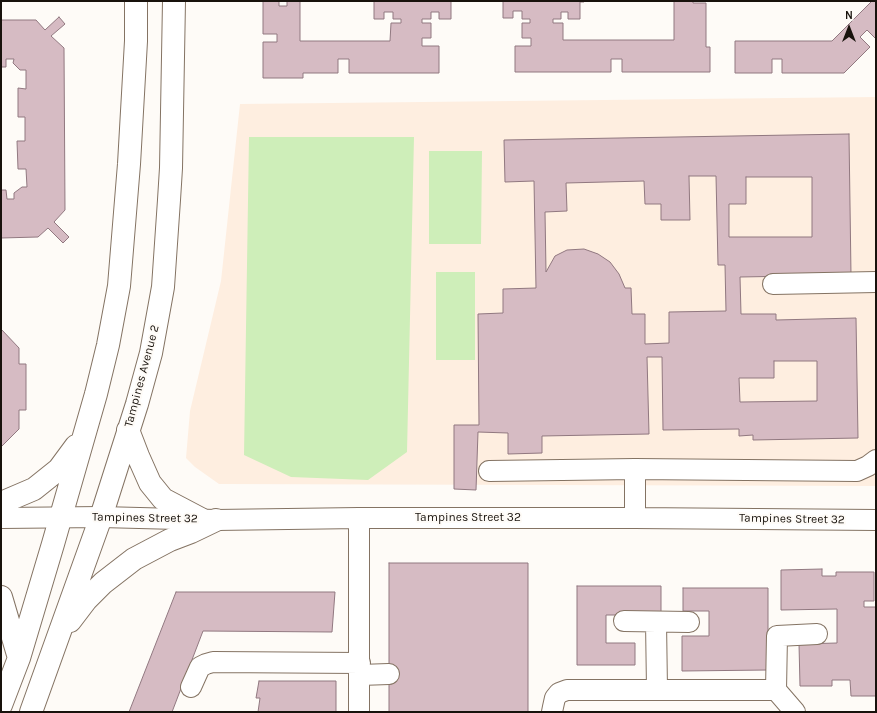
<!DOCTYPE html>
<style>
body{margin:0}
#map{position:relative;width:877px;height:713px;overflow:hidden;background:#fefbf7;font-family:Karla,sans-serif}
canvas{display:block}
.frame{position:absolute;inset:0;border:2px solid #18120c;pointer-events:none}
.north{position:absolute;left:829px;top:8px;width:40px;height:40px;-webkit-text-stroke:3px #fefbf7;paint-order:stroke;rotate:0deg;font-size:11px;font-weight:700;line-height:16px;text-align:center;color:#18120c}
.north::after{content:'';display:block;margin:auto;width:14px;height:18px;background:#18120c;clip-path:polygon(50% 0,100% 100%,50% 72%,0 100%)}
</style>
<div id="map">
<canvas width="877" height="713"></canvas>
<div class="frame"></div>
<div class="north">N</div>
</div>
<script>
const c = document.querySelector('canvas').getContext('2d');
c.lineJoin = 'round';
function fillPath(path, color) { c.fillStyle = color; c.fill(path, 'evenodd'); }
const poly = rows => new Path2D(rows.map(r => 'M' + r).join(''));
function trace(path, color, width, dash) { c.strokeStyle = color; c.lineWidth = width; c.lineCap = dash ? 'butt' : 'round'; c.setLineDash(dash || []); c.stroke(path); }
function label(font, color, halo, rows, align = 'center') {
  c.font = font + ' Karla,sans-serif'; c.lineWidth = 4; c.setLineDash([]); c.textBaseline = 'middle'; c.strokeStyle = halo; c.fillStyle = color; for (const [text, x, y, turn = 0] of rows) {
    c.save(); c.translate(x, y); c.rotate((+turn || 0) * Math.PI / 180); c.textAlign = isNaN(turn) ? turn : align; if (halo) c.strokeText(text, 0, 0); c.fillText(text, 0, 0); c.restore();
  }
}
const built = poly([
 [876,97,876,486,219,484,195,467,186,458,190,411,221,281,240,104]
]);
const green = poly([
 [249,137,414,137,407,452,368,480,291,477,244,455],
 [429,151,482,151,481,244,429,244],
 [436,272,475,272,475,360,436,360]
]);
const building = poly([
 [263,1,279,1,279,6,287,6,287,1,300,1,300,41,390,41,391,23,401,23,401,19,393,19,393,12,384,12,384,19,374,19,374,1,454,1,451,1,451,19,439,19,439,12,431,12,431,19,422,19,422,23,431,23,431,38,422,38,422,46,439,46,439,73,349,73,349,59,338,59,338,73,303,73,303,78,263,78,263,42,277,42,277,34,263,34,263,1],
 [499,1,584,1,584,2,580,2,580,19,568,19,568,12,561,12,561,19,553,19,553,23,563,23,563,40,674,40,674,1,693,1,693,3,706,3,706,47,710,47,710,72,622,72,622,59,611,59,611,72,515,72,515,46,531,46,531,38,522,38,522,23,530,23,530,19,522,19,522,11,513,11,513,18,503,18,503,1,499,1],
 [872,1,876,1,876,39,867,30,860,37,870,47,844,73,782,73,782,59,772,59,772,73,735,73,735,41,832,41,872,1],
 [59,17,65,24,51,36,64,48,65,210,54,222,69,237,63,243,48,228,38,237,1,238,1,190,6,190,7,199,14,199,14,193,22,187,27,187,26,169,18,169,17,141,25,141,25,117,18,117,18,88,26,89,26,70,20,70,13,63,14,59,6,59,6,67,1,67,1,20,36,20,45,30,59,17],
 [849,134,851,275,740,277,741,314,776,314,776,320,856,318,858,438,753,440,753,435,739,436,739,429,663,430,662,357,647,357,649,434,542,436,542,453,508,454,508,433,478,432,476,490,454,489,454,425,479,425,478,314,503,313,503,289,536,288,534,181,505,182,504,140,849,134],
 [689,176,716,176,718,265,725,265,726,311,669,312,669,343,645,344,645,314,632,314,631,288,625,288,619,274,610,262,598,254,584,249,567,250,555,256,546,272,545,212,567,211,566,183,644,181,645,204,661,204,661,220,690,220,689,176],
 [746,177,812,177,812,237,729,237,729,204,746,204,746,177],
 [774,361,817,361,817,401,740,402,739,378,774,378,774,361],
 [1,329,19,348,19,364,26,364,26,410,19,410,19,429,1,447,1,329],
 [389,563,528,563,528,712,389,712,389,563],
 [822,569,822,576,836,576,836,572,874,572,874,601,864,601,864,607,876,607,876,696,851,696,850,680,832,680,832,686,800,686,799,644,837,643,837,609,781,610,781,570,822,569],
 [577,586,661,586,661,615,606,615,606,643,635,643,635,665,577,665,577,586],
 [683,588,768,588,768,670,682,671,682,636,709,636,709,611,683,611,683,588],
 [176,592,335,592,332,632,203,631,172,712,129,712,176,592],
 [259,681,336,681,336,712,258,712,260,698,256,698,259,681]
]);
const minor = poly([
 [773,284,876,282],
 [635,469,635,518],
 [489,471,635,469,857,471,868,466,876,460],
 [1,518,101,517,216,520,359,518,635,518,876,520],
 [359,518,359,712],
 [624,621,689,622],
 [656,622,657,689],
 [360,675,389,674],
 [191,687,200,667,206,664,213,662,360,663],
 [552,712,553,707,555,698,559,693,567,690,776,690],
 [795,712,776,690,777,636,817,634]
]);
const major = poly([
 [128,430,138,456,150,483,163,499,201,519],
 [1,503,34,489,59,469,76,446],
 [1,597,19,658],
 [70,621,86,600,103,583,134,559,170,540,191,532,216,520],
 [1,705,19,658,53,544,96,394,108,345,119,286,129,164,136,41,136,1],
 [31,712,101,517,137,404,151,353,163,287,169,200,171,168,174,1]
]);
const streetNames = [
 ["Tampines Avenue 2",142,376,-75],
 ["Tampines Street 32",145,518,1],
 ["Tampines Street 32",468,518],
 ["Tampines Street 32",792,519,1]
];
fillPath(built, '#feeee0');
fillPath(green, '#ceeeb9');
fillPath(building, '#d6bbc3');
trace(building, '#917880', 1);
trace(minor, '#847363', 22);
trace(major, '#847363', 24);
trace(minor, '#fff', 20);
trace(major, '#fff', 22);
label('12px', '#18120c', '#fefbf7', streetNames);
</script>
